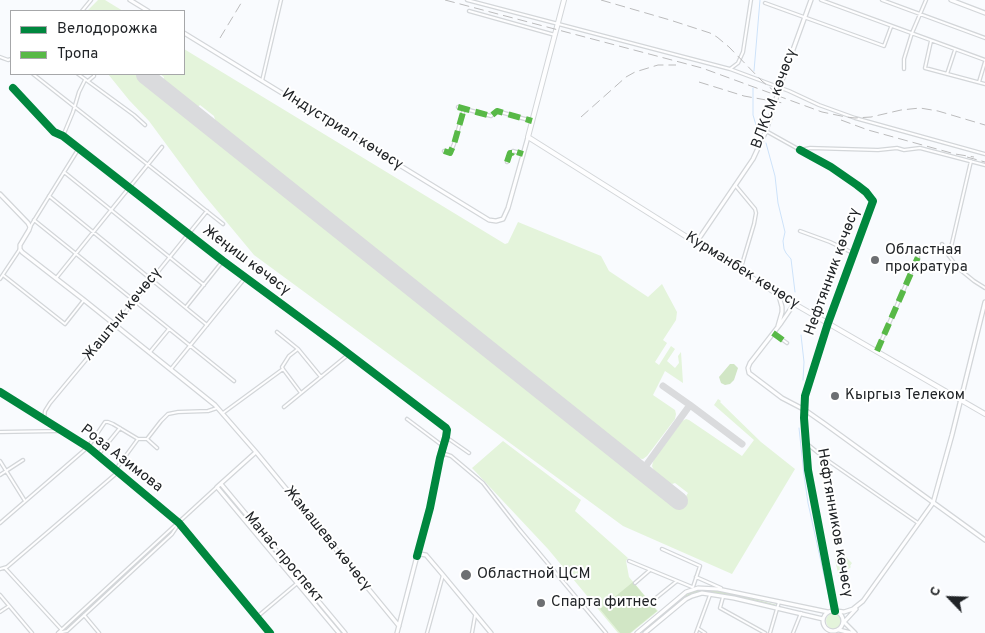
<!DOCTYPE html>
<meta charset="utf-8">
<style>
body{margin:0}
#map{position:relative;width:985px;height:633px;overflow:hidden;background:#f9fbfe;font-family:Overpass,sans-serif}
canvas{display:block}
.legend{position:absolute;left:10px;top:10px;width:175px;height:65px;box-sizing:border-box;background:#fff;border:1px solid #a6a7a9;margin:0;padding:6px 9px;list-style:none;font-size:15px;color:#212427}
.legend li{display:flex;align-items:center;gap:10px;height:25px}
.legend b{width:25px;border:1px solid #a6a7a9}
.north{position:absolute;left:925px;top:573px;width:50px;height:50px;-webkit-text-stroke:4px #fff;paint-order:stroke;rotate:294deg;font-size:14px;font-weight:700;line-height:20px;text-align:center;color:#212427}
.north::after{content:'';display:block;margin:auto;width:18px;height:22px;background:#212427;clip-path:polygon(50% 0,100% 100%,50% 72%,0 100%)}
</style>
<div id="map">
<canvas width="985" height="633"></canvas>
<ul class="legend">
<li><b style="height:6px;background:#00873e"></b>Велодорожка</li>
<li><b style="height:6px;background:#58b947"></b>Тропа</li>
</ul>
<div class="north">С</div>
</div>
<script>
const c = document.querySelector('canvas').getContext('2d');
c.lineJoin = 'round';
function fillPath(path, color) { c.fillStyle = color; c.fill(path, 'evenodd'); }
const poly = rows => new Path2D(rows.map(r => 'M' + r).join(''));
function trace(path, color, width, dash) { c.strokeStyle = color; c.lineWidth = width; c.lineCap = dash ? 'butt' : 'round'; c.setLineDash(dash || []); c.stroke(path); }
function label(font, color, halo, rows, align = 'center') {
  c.font = font + ' Overpass,sans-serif'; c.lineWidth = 4; c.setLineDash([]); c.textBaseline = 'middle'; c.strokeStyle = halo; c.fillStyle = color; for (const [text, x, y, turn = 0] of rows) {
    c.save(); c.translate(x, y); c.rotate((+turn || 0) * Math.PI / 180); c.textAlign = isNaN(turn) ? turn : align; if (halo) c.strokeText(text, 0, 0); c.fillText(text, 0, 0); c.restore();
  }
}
const green = poly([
 [98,0,105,0,123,11,87,11],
 [184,49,505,244,508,243,518,222,601,256,609,271,648,297,662,284,677,312,676,320,663,340,667,343,655,362,659,365,671,346,675,349,667,361,675,368,679,363,678,356,681,352,683,383,665,371,653,395,675,410,676,414,675,419,647,456,643,459,636,458,216,123,214,116,200,105,197,108,163,81,164,77,160,74,184,74],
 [108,74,142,74,139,78,678,509,687,498,686,496,688,493,675,483,672,484,669,483,655,473,652,466,654,458,682,421,686,419,689,420,742,456,754,440,714,405,718,399,721,401,720,402,761,442,795,469,732,574,623,526,254,255,200,190,149,121,129,100],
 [503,441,581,500,575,511,628,558,626,561,629,577,658,611,631,633,618,633,548,549,472,468],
 [841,552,852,563,850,566,851,567,839,577,835,560],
 '826 621a8 8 0 1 1 16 0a8 8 0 1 1-16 0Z'
]);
const forest = poly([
 [730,364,734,364,738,368,734,380,730,384,725,385,721,383,719,377],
 [252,525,298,580,298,581,297,581,252,527],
 [633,582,657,611,630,633,620,633,600,609],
 [698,590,711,590,738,595,777,605,776,606,738,597,713,593,698,592,690,595,660,619,657,619,658,617,683,597,691,592]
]);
const stream = poly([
 [754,71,760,0],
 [753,88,753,115,756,125,760,131],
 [766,143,775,176,778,203,785,232,783,241,784,249,786,253,791,259,795,292],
 [801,335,804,362,803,380],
 [799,428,804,475,808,503,831,607]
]);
const taxiway = poly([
 [663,386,690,405,742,444],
 [642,471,690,405]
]);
const runway = poly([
 [145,75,679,501]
]);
const street = poly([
 [467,0,730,69,738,63,743,52,751,0],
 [821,0,985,60],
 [882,0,985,38],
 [765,3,884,46,891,27],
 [82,11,91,0],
 [469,11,555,35],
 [931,41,925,68,985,84],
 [0,57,8,60,11,59],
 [730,69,789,91,819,105,855,118,985,154],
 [904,69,904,59,912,33,926,0],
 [33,74,223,224],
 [78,74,134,115,145,125],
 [947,74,955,50],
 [88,81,94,76,94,74],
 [262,81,281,0],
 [979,82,985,62],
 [13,88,54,132,63,136,223,261,337,345,446,428,447,430,446,437,440,458,430,508,418,555],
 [458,107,491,116,497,111,532,121],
 [766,131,800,150,810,148,878,150,897,148,904,150,920,148,985,165],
 [63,136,73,112,79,92,85,80],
 [800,150,831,167,857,185,866,192,873,201,828,323,805,396,804,418,808,470,835,611],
 [444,151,450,153,454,144,464,109],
 [507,162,510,153,512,153,513,151,523,154],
 [64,172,204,285],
 [735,185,755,209,756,213,754,224,740,271],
 [49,196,207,325],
 [34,220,234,381],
 [30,227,79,148],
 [800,231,830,242,853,253],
 [942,244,949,256,958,268,974,281,985,288],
 [949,256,971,161],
 [3,275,65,324,84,300],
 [57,277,162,147],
 [0,279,20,249],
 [186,307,222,262],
 [773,333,787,343],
 [298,349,321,377],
 [877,351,918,257],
 [150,352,169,329],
 [171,369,245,278],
 [283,369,301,393],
 [0,392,88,447,179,523,270,633],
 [284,407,349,354],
 [223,413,283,369,282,367,289,356,298,349,277,332],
 [407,419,443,446],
 [44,420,45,411,50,403,115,325,207,211],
 [0,432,60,431],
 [446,437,469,453],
 [147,439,157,448],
 [806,443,827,460,918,523],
 [98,455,120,428],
 [442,456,445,454,451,456,483,483,519,529,606,633],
 [0,461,25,501],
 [116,469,138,439],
 [0,475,23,460],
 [0,523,88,447,105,422,108,422,113,424,138,439,147,439,161,421,168,414,178,412,208,411,217,408],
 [662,549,700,566,693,587],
 [629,561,692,587],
 [5,568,61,629],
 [0,569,7,567,118,472],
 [696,577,721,588],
 [635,583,650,570],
 [0,595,32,633],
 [723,597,720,608,765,633],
 [651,602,677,581],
 [0,612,9,606],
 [84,615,99,633],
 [257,617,301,580],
 [699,629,705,633],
 [58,633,217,487],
 [58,633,67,631,172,534,178,525],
 [427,633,443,575],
 [472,633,475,616],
 [696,633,710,595],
 [770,633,779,602],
 [793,633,801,613]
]);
const secondary = poly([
 [130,0,148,11],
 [951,0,985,13],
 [184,33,489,220,496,221,503,219,508,208,528,137],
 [0,194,28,223,30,227,29,230,20,245,20,249,22,252,84,300,215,405,256,452,399,626],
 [696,243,753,159,766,131,781,83,811,0],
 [794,304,781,323,750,363,748,368,749,373,782,398,805,410,825,424,985,540],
 [778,326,782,312,782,307,779,296],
 [256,452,217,487,339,633],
 [221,484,345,633],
 '823 621a10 10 0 1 1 20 0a10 10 0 1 1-20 0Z',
 [837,611,844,612,853,609,863,601,933,503,952,435,985,302],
 [839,630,851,633],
 [397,633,417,556,420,554,426,555,443,575,491,633],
 [637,633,686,592,698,588,718,589,828,612],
 [645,633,686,599,692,596,702,593,734,598,823,619],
 [855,633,844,622,856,609]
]);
const primary = poly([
 [564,0,528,137,779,295,985,414]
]);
const rail = poly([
 [445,0,702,68,822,112,846,117,855,118,871,117,901,110,920,108,938,111,985,125],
 [601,0,670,20,710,33,717,37,729,47,762,81,774,91],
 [220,38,243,0],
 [699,82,744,96,783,103],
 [581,117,626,77,635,72,658,65,676,65],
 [841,120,868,130,955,154,974,157],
 [967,157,985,162]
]);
const quiet = poly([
 [458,107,491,116,497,111,532,121],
 [444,151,450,153,454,144,464,109],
 [507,162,510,153,512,153,513,151,523,154],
 [773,333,787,343],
 [877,351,918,257]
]);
const cycleway = poly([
 [13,88,54,132,63,136,223,261,337,345,446,428,447,430,446,437,440,458,430,508,417,556],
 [800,150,831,167,857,185,866,192,873,201,828,323,805,396,804,418,808,470,835,611],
 [0,392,88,447,179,523,270,633]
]);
const markers = [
 [875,260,5,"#6d6f72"],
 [835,396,5,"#6d6f72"],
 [466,575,6,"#6d6f72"],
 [541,603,5,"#6d6f72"]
];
const streetNames = [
 ["ВЛКСМ көчөсү",775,99,-70],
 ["Индустриал көчөсү",342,130,32],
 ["Жеңиш көчөсү",246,261,37],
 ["Курманбек көчөсү",742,271,32],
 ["Нефтянник көчөсү",833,272,-70],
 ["Жаштык көчөсү",123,315,-51],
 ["Роза Азимова",121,459,38],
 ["Нефтянников көчөсү",834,523,80],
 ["Жамашева көчөсү",327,539,51],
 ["Манас проспект",283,558,50]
];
const poiNames = [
 ["Областная",885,251],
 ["прократура",885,268],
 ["Кыргыз Телеком",845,396],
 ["Областной ЦСМ",477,575],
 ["Спарта фитнес",551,603]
];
fillPath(green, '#e4f4db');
fillPath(forest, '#d1e6c5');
trace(stream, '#cde2f9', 1);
trace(taxiway, '#dadbdd', 7);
trace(runway, '#dadbdd', 18);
trace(street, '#d3d6d9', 4.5);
trace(secondary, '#d3d6d9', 5.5);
trace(primary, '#d3d6d9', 6);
trace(street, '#fefeff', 2);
trace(secondary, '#fefeff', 3);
trace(primary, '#fefeff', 4);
trace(rail, '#bbbbbc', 1, [10, 5]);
trace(quiet, '#58b947', 6, [12, 6]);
trace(cycleway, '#00873e', 8);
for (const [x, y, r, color] of markers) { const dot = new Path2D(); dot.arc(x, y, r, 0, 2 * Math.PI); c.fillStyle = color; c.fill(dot); trace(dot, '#fff', 2); }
label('15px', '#212427', '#fff', streetNames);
label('15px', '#212427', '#fff', poiNames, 'left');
</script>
